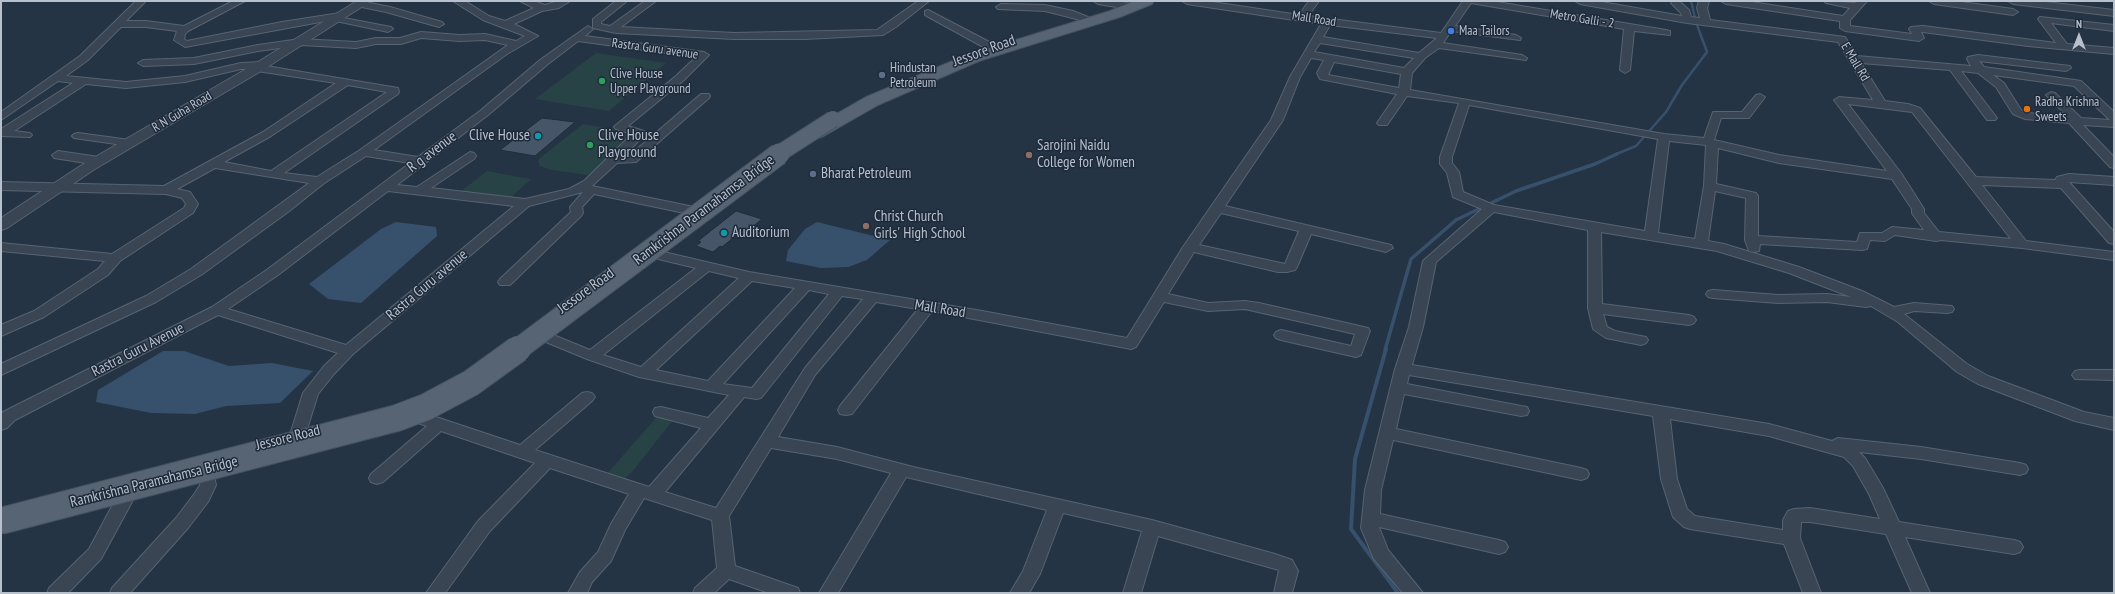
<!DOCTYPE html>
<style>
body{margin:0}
#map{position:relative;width:2115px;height:594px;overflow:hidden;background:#253444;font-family:"PT Sans Narrow",sans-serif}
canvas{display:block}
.frame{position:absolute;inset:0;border:2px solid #b7c0cd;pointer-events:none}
.north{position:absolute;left:2059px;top:16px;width:40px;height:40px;-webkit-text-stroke:3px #1e2a39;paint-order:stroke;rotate:0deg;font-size:11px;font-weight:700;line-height:16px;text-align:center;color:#b7c0cd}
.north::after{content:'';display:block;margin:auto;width:14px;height:18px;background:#b7c0cd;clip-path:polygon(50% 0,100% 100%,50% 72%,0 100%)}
</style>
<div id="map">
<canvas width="2115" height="594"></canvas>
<div class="frame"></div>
<div class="north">N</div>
</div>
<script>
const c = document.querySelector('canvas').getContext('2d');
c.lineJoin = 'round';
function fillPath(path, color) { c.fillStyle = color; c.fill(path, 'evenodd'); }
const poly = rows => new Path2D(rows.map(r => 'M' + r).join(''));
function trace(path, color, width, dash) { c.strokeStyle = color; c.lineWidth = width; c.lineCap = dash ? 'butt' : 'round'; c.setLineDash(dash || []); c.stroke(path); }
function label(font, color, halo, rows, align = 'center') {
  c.font = font + ' "PT Sans Narrow",sans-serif'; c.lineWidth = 3; c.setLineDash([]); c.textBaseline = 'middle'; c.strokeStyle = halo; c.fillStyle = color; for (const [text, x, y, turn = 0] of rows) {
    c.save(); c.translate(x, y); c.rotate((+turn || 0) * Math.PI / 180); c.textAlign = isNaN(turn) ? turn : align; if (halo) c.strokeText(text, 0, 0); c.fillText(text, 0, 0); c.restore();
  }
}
const green = poly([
 [596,53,666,63,609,111,535,99],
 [583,124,636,133,594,176,552,170,540,166,538,161,540,158],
 [487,171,508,175,531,179,507,201,455,196],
 [661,412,677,415,632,472,624,479,606,475]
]);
const water = poly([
 [396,222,436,227,437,236,361,303,328,299,309,284,381,229],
 [817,222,890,240,867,260,848,267,821,268,786,261,788,250,805,229],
 [163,351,184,351,229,366,272,363,313,371,280,403,226,406,195,414,151,413,96,402,98,390]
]);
const streamFar2 = poly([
 [1614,155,1636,146,1666,112,1682,85,1707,52,1696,22,1691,1]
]);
const streamFar1 = poly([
 [1385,350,1411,259,1456,220,1516,191,1595,164,1617,154]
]);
const stream = poly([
 [1386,349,1355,459,1351,529,1398,593]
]);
const building = poly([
 [542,118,575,122,535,156,500,150,542,118],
 [736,211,762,219,749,230,744,229,722,247,720,246,713,252,696,246,701,242,698,241,736,211]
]);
const minor = poly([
 [136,1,146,1,126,21,146,21,184,26,233,1,245,1,188,31,185,34,184,39,187,41,282,22,340,13,343,14,344,18,391,27,393,29,388,32,331,20,185,47,174,40,177,31,146,27,121,27,88,60,66,76,126,82,185,76,241,63,262,62,266,63,266,66,398,88,399,92,398,94,284,173,317,177,360,150,508,45,485,40,460,41,421,38,401,44,376,44,356,48,301,45,258,51,194,64,143,66,138,63,143,60,194,58,258,45,300,39,356,42,376,38,400,38,421,32,460,35,485,34,516,41,525,36,483,20,453,1,465,1,489,16,505,21,534,8,520,1,534,1,545,5,558,1,570,1,559,8,542,11,514,24,538,36,507,54,374,150,418,157,480,111,540,60,588,26,593,29,585,36,704,52,709,55,684,80,628,126,644,131,646,133,624,156,629,156,701,94,709,94,710,96,709,98,636,162,617,163,592,186,694,207,700,211,694,215,594,194,582,207,583,213,581,216,510,285,500,285,498,282,500,279,571,212,570,207,583,192,529,206,353,354,334,374,318,394,304,439,298,441,292,439,290,435,303,393,324,366,338,353,218,315,15,420,7,428,1,430,1,414,3,412,212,307,268,269,410,163,366,156,323,184,288,212,201,275,156,302,1,375,1,364,146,296,191,269,309,183,215,168,177,189,190,192,198,204,193,213,120,261,108,275,44,317,1,336,1,325,34,311,98,269,105,261,1,251,1,243,112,254,184,208,186,204,182,198,166,194,1,190,1,182,164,186,263,132,336,83,257,71,252,69,241,69,185,82,126,88,86,84,14,131,30,133,32,135,30,137,1,136,1,129,73,83,58,81,1,120,1,112,80,56,136,1],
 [578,41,696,57,676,76,616,125,614,127,616,129,632,134,584,181,569,189,525,199,431,188,474,159,476,156,474,153,470,152,417,187,397,185,488,115,548,64,578,41],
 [348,85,387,92,271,171,224,162,271,136,348,85],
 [388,191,514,206,346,345,228,309,278,275,388,191],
 [360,1,390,7,442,22,444,24,439,27,386,12,357,6,355,4,360,1],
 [616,1,627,1,601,22,601,24,610,26,645,1,656,1,621,27,734,33,877,30,918,1,929,1,896,27,883,35,805,39,734,39,616,33,593,28,593,19,616,1],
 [1093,1,1115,1,1135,4,1140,7,1135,10,1098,4,1093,1],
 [1182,1,1206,1,1299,15,1309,1,1319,1,1308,16,1441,33,1463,1,1491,1,1666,30,1670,31,1670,35,1634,31,1630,70,1625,73,1620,70,1624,29,1471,3,1455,26,1516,35,1521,38,1520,40,1451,31,1443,43,1522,55,1527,58,1526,60,1439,48,1425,58,1412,73,1410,90,1664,134,1704,138,1713,112,1742,112,1756,95,1760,94,1765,97,1749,118,1721,118,1714,140,1779,155,1887,171,1834,100,1839,97,1873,100,1838,42,1687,23,1580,4,1575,1,1596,1,1682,16,1681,13,1671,3,1673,1,1679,1,1689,10,1691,17,1700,18,1697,8,1699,1,1709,1,1707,8,1710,20,1845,37,1857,56,1971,66,1967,59,1968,57,1978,55,2070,66,2071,68,2066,71,1979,61,1984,67,2081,81,2114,112,2114,127,2083,125,2114,157,2114,168,2110,167,2069,123,2025,119,2013,114,1996,87,1978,73,1961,71,1997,118,1995,120,1987,120,1950,70,1861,63,1885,101,1908,104,1920,108,1976,177,2055,180,2057,177,2069,174,2114,177,2114,185,2069,182,2114,232,2114,244,2109,243,2061,188,1982,185,2026,241,2114,252,2114,260,2022,248,1941,240,1936,241,1895,235,1885,241,1870,240,1867,249,1862,250,1760,244,1759,251,1754,252,1749,251,1745,240,1746,198,1715,191,1708,241,1724,244,1799,267,1862,291,1894,307,1914,303,1952,306,1954,309,1952,312,1947,313,1914,311,1904,314,1967,364,1988,376,2084,412,2114,418,2114,430,2075,421,1978,384,1957,372,1898,322,1871,306,1866,307,1827,302,1778,303,1713,298,1708,297,1706,294,1708,291,1713,290,1778,295,1827,294,1851,297,1789,273,1717,251,1601,232,1602,304,1689,315,1694,317,1696,320,1694,323,1689,325,1603,314,1607,327,1615,331,1646,337,1648,340,1646,343,1641,345,1606,338,1593,329,1588,308,1588,230,1494,212,1436,262,1423,327,1412,365,1769,424,1832,441,1838,438,1921,447,2020,463,2026,465,2028,469,2026,473,2020,475,1921,459,1859,452,1865,458,1883,488,1899,522,2014,540,2020,542,2023,547,2020,552,2014,554,1905,537,1930,593,1912,593,1886,534,1810,522,1801,522,1800,538,1821,593,1803,593,1784,544,1690,529,1684,527,1673,517,1661,479,1653,416,1409,375,1407,384,1521,406,1527,407,1529,411,1527,415,1521,416,1404,394,1396,429,1581,468,1587,470,1589,474,1587,478,1581,480,1393,440,1381,490,1380,514,1499,540,1505,542,1508,547,1505,552,1499,554,1379,527,1388,550,1423,593,1403,593,1374,559,1361,528,1365,490,1395,369,1409,327,1423,261,1482,209,1453,197,1447,173,1440,164,1440,157,1459,103,1407,96,1387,125,1379,125,1377,123,1397,94,1320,79,1317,73,1324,60,1311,58,1300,77,1283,120,1225,206,1391,245,1393,248,1386,252,1311,234,1297,267,1295,270,1287,272,1278,272,1194,252,1168,294,1208,303,1245,301,1259,303,1368,328,1370,331,1361,355,1356,357,1281,340,1276,338,1274,335,1276,332,1281,330,1351,346,1355,334,1245,309,1208,311,1164,302,1136,347,1131,349,932,311,852,414,846,415,840,414,838,410,840,406,918,309,876,302,815,375,778,437,837,447,913,467,1152,520,1275,554,1292,560,1298,571,1292,593,1274,593,1279,570,1158,536,1141,593,1123,593,1142,531,1063,513,1040,574,1029,593,1010,593,1023,571,1047,510,906,477,838,593,819,593,891,473,837,459,771,448,729,516,735,566,798,588,800,593,769,593,729,579,714,593,693,593,695,588,717,568,712,520,644,498,625,530,611,561,592,582,587,593,568,593,580,572,598,552,611,524,629,494,550,468,490,531,445,593,426,593,478,521,535,463,441,431,383,482,377,484,371,482,369,478,371,474,427,426,415,422,406,410,408,406,414,405,420,406,427,414,520,445,582,393,587,392,592,393,595,397,592,401,535,450,649,487,701,428,655,416,653,412,655,408,661,407,708,418,729,395,639,377,587,359,541,340,539,337,541,334,546,332,590,350,696,268,650,257,648,254,650,251,655,250,749,272,982,311,1127,338,1183,247,1271,120,1290,77,1321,24,1187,4,1182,1],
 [1330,25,1437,38,1419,53,1323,37,1330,25],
 [1320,43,1414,58,1404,68,1314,52,1320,43],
 [1334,62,1401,74,1399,88,1328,75,1334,62],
 [1993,75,2074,86,2110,120,2081,118,2055,93,2051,92,2046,95,2067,116,2027,113,2021,110,2004,83,1993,75],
 [1848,104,1912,112,2011,239,1939,232,1924,213,1924,209,1901,173,1848,104],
 [1469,105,1658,139,1645,231,1494,205,1463,192,1459,172,1452,163,1452,157,1469,105],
 [1669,141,1706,145,1704,186,1695,239,1658,233,1669,141],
 [1718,148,1779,163,1892,179,1912,209,1912,213,1924,230,1892,227,1882,233,1860,233,1857,242,1758,236,1758,196,1756,193,1716,184,1718,148],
 [1221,213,1299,231,1285,264,1199,245,1221,213],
 [709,271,739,278,641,367,603,355,709,271],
 [752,281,795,288,708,381,656,370,752,281],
 [809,290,829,294,752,388,723,384,809,290],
 [842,296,863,299,805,368,716,508,665,492,744,397,756,399,761,398,842,296],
 [1670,419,1769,436,1844,457,1853,466,1869,494,1880,519,1810,508,1794,509,1788,511,1783,520,1783,530,1695,516,1687,509,1677,479,1670,419],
 [1721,1,1745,1,1843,16,1850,8,1826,3,1824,1,1855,3,1857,1,1867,1,1850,20,1850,26,1912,34,1909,29,1911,27,1923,26,2056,43,2038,19,2040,17,2114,25,2114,31,2051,23,2067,44,2114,48,2114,54,2028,46,1923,32,1921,32,1924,38,1919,41,1845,31,1840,28,1840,21,1726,4,1721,1],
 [1929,1,1954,1,2013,9,2018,12,2013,15,1934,4,1929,1],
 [2008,1,2037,1,2114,10,2114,16,2013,4,2008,1],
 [1001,4,1045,5,1073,11,1093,19,1088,22,1045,11,998,9,996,7,1001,4],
 [928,10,995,45,996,47,995,49,987,49,925,15,925,11,928,10],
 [78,133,130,140,136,143,130,146,74,138,72,136,74,134,78,133],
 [58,151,99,157,105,161,99,165,54,158,52,155,58,151],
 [2080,370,2114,370,2114,380,2075,379,2072,375,2075,371,2080,370],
 [207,470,213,472,216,485,208,502,188,528,130,593,110,593,112,588,176,518,195,493,200,485,199,476,201,472,207,470],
 [125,492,131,493,134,498,101,559,68,593,47,593,49,588,89,549,119,493,125,492]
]);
const tertiary = poly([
 [357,1,371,1,261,71,95,169,7,228,1,230,1,218,85,163,253,65,357,1]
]);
const primary = poly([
 [1134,1,1154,1,1152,4,1120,17,979,61,878,105,822,137,816,138,810,137,807,133,810,129,866,97,967,55,1110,11,1134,1]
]);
const primaryBridgeFar2 = poly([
 [777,155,833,119]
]);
const primaryBridgeFar1 = poly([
 [517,350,779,154]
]);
const primaryBridge = poly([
 [1,521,397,418,426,407,471,383,518,349]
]);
const markers = [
 [1451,31,4,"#3f7fe0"],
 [882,75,4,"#5c6f8a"],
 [602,81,4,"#2e9e5b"],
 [2027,109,4,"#e8710a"],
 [538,136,4,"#0f9aa8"],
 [590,145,4,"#2e9e5b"],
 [1029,155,4,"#8d6e63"],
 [813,174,4,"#5c6f8a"],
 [866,226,4,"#8d6e63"],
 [724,233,4,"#0f9aa8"]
];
const farStreetnames = [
 ["Mall Road",1314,19,9],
 ["Metro Galli - 2",1582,19,9],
 ["Rastra Guru avenue",655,49,8],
 ["E Mall Rd",1855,62,59],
 ["R N Guha Road",182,112,-31]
];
const farPoinames = [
 ["Maa Tailors",1459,31],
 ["Hindustan",890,68],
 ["Petroleum",890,83],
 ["Clive House",610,74],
 ["Upper Playground",610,89],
 ["Radha Krishna",2035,102],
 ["Sweets",2035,117]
];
const streetNames = [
 ["Jessore Road",984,51,-20],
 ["R g avenue",432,152,-37],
 ["Ramkrishna Paramahamsa Bridge",704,210,-37],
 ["Rastra Guru avenue",427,285,-40],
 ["Jessore Road",586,291,-36],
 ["Mall Road",940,309,9],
 ["Rastra Guru Avenue",138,350,-27],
 ["Jessore Road",288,438,-14],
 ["Ramkrishna Paramahamsa Bridge",154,482,-14]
];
const poiNames = [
 ["Clive House",530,136,"right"],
 ["Clive House",598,136],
 ["Playground",598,153],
 ["Sarojini Naidu",1037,146],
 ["College for Women",1037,163],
 ["Bharat Petroleum",821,174],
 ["Christ Church",874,217],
 ["Girls' High School",874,234],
 ["Auditorium",732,233]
];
fillPath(green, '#274345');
fillPath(water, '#37506c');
trace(streamFar2, '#37506c', 2.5);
trace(streamFar1, '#37506c', 3.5);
trace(stream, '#37506c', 4);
fillPath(building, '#465668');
trace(building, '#202c3b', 1);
trace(minor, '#586371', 2);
trace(tertiary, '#586371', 2);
trace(primary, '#465160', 2);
fillPath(minor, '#394553');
fillPath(tertiary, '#394553');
fillPath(primary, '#576473');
trace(primaryBridgeFar2, '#465160', 18, []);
trace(primaryBridgeFar1, '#465160', 23, []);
trace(primaryBridge, '#465160', 28, []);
trace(primaryBridgeFar2, '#576473', 16);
trace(primaryBridgeFar1, '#576473', 21);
trace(primaryBridge, '#576473', 26);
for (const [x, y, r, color] of markers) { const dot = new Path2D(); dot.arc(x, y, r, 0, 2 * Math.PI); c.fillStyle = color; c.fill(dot); trace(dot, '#1e2a39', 1.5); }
label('13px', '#b7c0cd', '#1e2a39', farStreetnames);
label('13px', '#b7c0cd', '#1e2a39', farPoinames, 'left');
label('15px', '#b7c0cd', '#1e2a39', streetNames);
label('15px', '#b7c0cd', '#1e2a39', poiNames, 'left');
</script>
